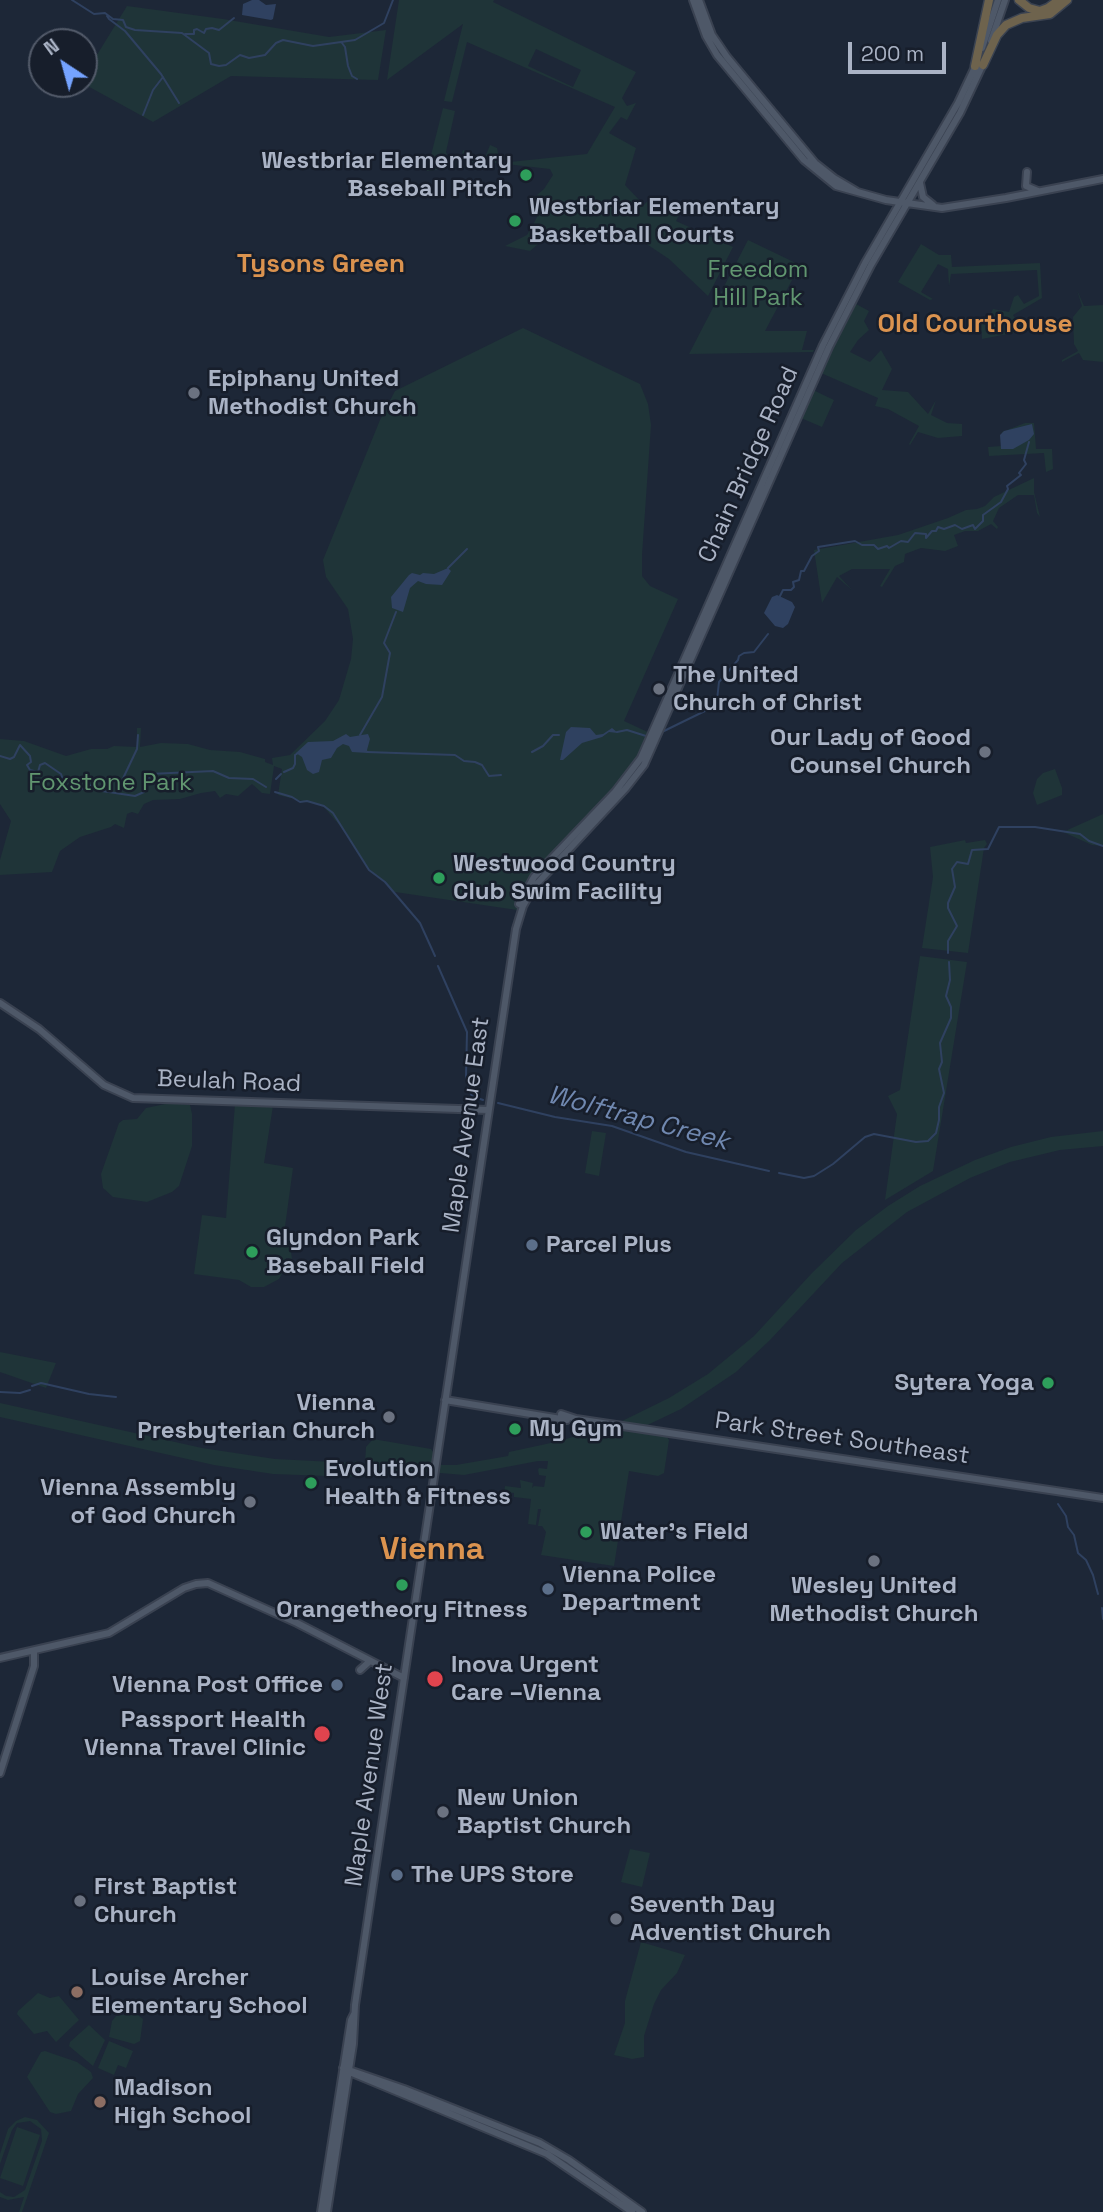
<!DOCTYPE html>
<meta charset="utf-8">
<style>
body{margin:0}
#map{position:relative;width:1103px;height:2212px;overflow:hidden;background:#1d2737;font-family:"Space Grotesk",sans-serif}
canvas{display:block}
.north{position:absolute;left:28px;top:28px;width:70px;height:70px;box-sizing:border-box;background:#171e2b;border:2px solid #525a69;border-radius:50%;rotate:324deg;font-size:19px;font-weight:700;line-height:28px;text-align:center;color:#aab3c5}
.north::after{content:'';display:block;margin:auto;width:24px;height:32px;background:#75a3ff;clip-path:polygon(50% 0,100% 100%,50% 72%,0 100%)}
.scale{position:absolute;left:848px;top:42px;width:98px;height:32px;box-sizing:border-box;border:4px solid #aab3c5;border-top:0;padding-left:9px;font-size:21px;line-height:24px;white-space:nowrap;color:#aab3c5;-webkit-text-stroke:5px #171e2b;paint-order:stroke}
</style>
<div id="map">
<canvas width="1103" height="2212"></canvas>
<div class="north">N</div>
<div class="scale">200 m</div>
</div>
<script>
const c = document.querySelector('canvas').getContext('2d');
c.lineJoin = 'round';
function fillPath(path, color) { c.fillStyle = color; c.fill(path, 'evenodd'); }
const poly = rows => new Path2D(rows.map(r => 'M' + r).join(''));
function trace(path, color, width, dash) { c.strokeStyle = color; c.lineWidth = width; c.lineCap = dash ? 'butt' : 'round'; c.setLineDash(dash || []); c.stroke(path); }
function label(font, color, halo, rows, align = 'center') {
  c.font = font + ' "Space Grotesk",sans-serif'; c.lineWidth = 5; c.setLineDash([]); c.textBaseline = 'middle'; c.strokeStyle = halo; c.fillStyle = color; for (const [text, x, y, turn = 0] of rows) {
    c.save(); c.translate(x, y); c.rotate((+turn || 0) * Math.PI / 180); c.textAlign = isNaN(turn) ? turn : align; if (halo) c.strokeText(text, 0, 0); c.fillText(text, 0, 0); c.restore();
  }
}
const green = poly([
 [399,0,494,0,493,2,636,72,622,98,627,106,636,103,627,120,621,117,609,133,636,148,625,185,644,205,652,196,680,213,676,221,733,247,708,296,669,259,642,241,592,234,550,234,530,251,505,246,527,235,533,225,537,217,530,201,544,189,553,175,550,169,497,163,427,171,443,108,455,111,446,152,449,160,461,159,463,150,475,155,486,155,490,145,497,148,500,163,587,154,615,107,467,42,452,102,444,101,463,24,387,80],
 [536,49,581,70,573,87,528,66],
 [127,6,223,19,329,37,386,30,378,80,231,76,153,122,84,84,84,76],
 [748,240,800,265,765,331,807,331,802,350,814,350,813,352,689,354],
 [921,244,939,255,951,255,952,267,1040,263,1042,298,1013,315,1023,331,982,339,982,332,970,325,974,318,985,325,993,309,1009,312,1014,297,1018,295,1024,304,1039,296,1037,270,951,274,949,286,948,269,938,264,921,292,933,299,930,300,898,282],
 [1077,290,1084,306,1103,305,1103,362,1083,360,1079,353,1062,362,1062,360,1078,351,1074,344,1073,317,1082,306],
 [856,304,869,311,864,321,869,330,858,340,850,352,870,362,881,350,892,369,882,390,908,392,928,414,936,400,931,415,947,423,962,424,962,436,938,438,918,432,910,445,909,444,919,426,888,409,875,406,878,398,821,373],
 [523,328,640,384,648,404,651,425,642,555,642,576,650,586,678,599,624,721,652,734,631,773,540,870,522,896,517,910,395,892,366,866,341,827,323,806,278,795,282,769,274,766,270,794,262,793,252,784,238,796,226,794,220,798,215,791,201,793,180,799,153,800,144,804,138,814,132,812,127,814,124,828,115,824,111,827,80,837,60,851,52,872,0,875,0,860,11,821,0,804,0,739,24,741,66,756,91,749,107,749,114,746,137,747,137,728,141,728,140,747,161,743,188,744,210,750,240,752,265,759,265,762,273,765,272,758,290,755,325,721,339,700,351,659,353,639,348,609,326,577,323,560,380,420,395,391],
 [813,390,834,400,822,427,801,418],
 [1025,423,1034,423,1036,449,1052,449,1053,469,1046,472,1044,453,989,456,988,447,1002,446,1002,432],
 [1034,478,1034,492,1040,517,1037,513,1034,495,1018,495,999,508,993,521,998,527,997,529,991,524,978,531,965,531,954,535,958,546,945,551,921,548,905,554,904,562,895,566,882,587,880,586,890,569,852,569,839,576,852,590,837,577,822,603,814,550,898,535,948,518,966,510,977,509,985,506,994,497],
 [1055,769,1062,788,1062,795,1037,805,1033,793,1037,779,1043,773],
 [1103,814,1103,846,1092,845,1063,832],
 [965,840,966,843,985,840,987,844,984,848,968,953,922,948,933,877,930,847],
 [920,956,967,962,933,1171,885,1200,897,1114,888,1096,900,1090],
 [170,1103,190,1105,192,1114,192,1146,179,1186,172,1192,147,1202,113,1197,103,1188,101,1174,119,1123,123,1120,137,1119,146,1108],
 [235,1104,273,1106,264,1163,293,1168,284,1234,290,1245,292,1259,286,1258,283,1272,279,1279,264,1287,251,1287,239,1280,194,1274,202,1215,226,1218],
 [592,1131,606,1133,599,1176,585,1173],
 [1103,1131,1103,1146,1060,1150,1010,1162,970,1178,907,1212,842,1263,770,1340,736,1372,681,1409,637,1430,666,1435,669,1440,664,1473,658,1476,629,1471,614,1566,541,1555,546,1532,542,1526,538,1526,541,1509,538,1509,536,1525,528,1524,531,1499,514,1497,514,1493,504,1492,505,1486,521,1488,520,1480,533,1483,532,1488,534,1486,544,1487,546,1476,539,1475,538,1470,539,1468,547,1469,548,1461,538,1461,464,1475,428,1472,355,1477,273,1474,214,1465,0,1417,0,1403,202,1448,275,1459,354,1463,355,1461,365,1464,366,1447,373,1439,431,1449,433,1452,433,1460,442,1465,456,1465,508,1456,509,1452,560,1441,620,1422,669,1398,708,1374,754,1336,812,1273,856,1230,888,1206,920,1186,975,1160,1011,1147,1051,1137],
 [0,1352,56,1363,46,1388,0,1372],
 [630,1849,650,1853,642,1887,621,1882],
 [641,1942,685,1955,677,1973,661,1990,654,2004,644,2036,644,2057,632,2059,614,2055,625,2023,625,2001],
 [38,1993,50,1998,59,1996,79,2020,56,2042,47,2031,34,2034,17,2014,18,2011],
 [135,2013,143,2019,140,2041,134,2044,109,2037,112,2021,116,2016],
 [89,2025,105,2040,93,2066,69,2046,70,2042],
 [109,2041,133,2051,126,2068,118,2065,114,2075,98,2068],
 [45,2051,77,2062,91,2072,93,2078,78,2094,71,2111,56,2114,50,2112,27,2077,41,2052],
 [25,2117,37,2120,49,2133,22,2212,19,2212,24,2197,8,2200,0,2197,0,2192,6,2196,14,2197,25,2190,42,2141,41,2129,30,2121,17,2123,12,2130,0,2164,0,2154,8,2129,16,2121],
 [17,2127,40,2135,23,2186,0,2178]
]);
const water = poly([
 [252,0,259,0,266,5,276,4,273,19,271,20,242,15,243,4],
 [1032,424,1034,434,1029,440,1013,449,1001,449,1000,435,1004,431],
 [448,568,451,571,442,585,426,584,418,581,410,588,403,612,392,608,391,597,409,575,412,573,420,575,423,573,434,574],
 [777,595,792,602,795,607,788,624,783,628,775,626,764,613,772,597],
 [571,727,590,728,596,735,603,734,612,728,618,733,609,732,602,737,582,743,563,760,560,760,566,732],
 [346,734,350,737,368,734,370,739,367,750,368,753,352,752,349,746,343,744,337,748,331,758,322,760,319,772,313,774,307,770,302,757,296,753,308,742,333,741]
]);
const stream = poly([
 [72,0,94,14,105,13,113,19,123,20,126,27,135,30,182,33,209,53,211,64,219,66,226,65,240,55,249,58,265,55,276,43,283,40,313,46,355,40,384,23,393,0],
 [107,16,109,19,125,31,161,74,179,103],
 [185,34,194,34,194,30,197,29,204,33,206,29,212,28,219,30,234,18],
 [342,43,345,47,348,66,352,76,357,79],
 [143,115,153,90,163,77],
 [448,568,467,549],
 [779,598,783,590,791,590,794,587,793,582,799,580,801,571,804,571,812,556,819,551,818,547,855,541,862,545,874,545,878,549,887,546,889,548,901,541,908,542,915,533,926,534,926,538,932,531,936,531,938,527,944,529,955,525,962,529,973,525,975,529,983,521,983,515,1001,502,1008,489,1007,486,1021,475,1019,473,1026,464,1024,460,1029,442],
 [664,731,711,708,717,700,719,682,738,660,739,656,744,653,754,652,768,634],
 [617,732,627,730,646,736],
 [360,735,382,697,390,653,384,643,396,612],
 [367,752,455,755,464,761,475,762,482,765,489,776,501,775],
 [532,752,543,746,553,735,559,735],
 [0,756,10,759,14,757,20,745,30,756,31,762,27,765,30,770,38,772,40,765,45,763,61,774,66,787,79,790,92,785,102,791,135,796,144,792,150,774,213,771,229,778,253,779,266,787],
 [284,772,293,768,295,764,295,755,298,753],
 [276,779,281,774],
 [117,791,137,749,138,735],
 [275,792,292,797,300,802,307,801,324,806,333,813,369,870,385,882,420,923,435,956],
 [948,953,948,941,957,926,948,908,948,903,955,887,952,869,957,862,968,864,972,850,988,849,999,827,1035,827,1080,834,1089,841,1103,846],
 [438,966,467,1032,466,1076,469,1090,472,1096,483,1100],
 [498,1103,555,1117,612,1126,686,1152,769,1171],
 [779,1173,804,1178,814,1176,833,1164,865,1137,874,1134,916,1142,928,1141,936,1133,939,1120,939,1107,944,1093,939,1069,942,1062,940,1043,951,1018,951,1007,946,996,950,980,949,962],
 [32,1386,41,1383,89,1394,116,1397],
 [0,1392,20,1393,30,1390],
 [1058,1504,1066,1516,1068,1527,1074,1535,1078,1553,1086,1560,1093,1575,1098,1594],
 [1102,1608,1103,1619]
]);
const major = poly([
 [693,0,706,36,717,55,804,160,836,186,886,200,942,208,1006,198,1103,179],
 [699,0,712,35,727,57,815,163,834,178,856,191],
 [991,41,1005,0],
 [982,48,998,0],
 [1027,172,1026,186,1038,191],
 [920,183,923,197,933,205],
 [519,904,534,877,615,792,641,758,823,345,865,263,958,103,976,65],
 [0,1003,39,1029,104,1085,133,1098,488,1110],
 [445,1400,567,1420],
 [561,1414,576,1419,1103,1498],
 [0,1658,109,1633,184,1588,196,1584,208,1583,297,1623,404,1678],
 [360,1670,370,1661],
 [0,1773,34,1666,34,1651],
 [343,2068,404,2089,540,2143,569,2160,642,2212],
 [347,2071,547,2154,632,2212],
 [321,2212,351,2020,354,2014],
 [327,2212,353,2044,355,2005,516,929,523,906,533,888,626,788,644,765,829,347,871,265,960,113,984,62]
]);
const highway = poly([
 [1019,0,1029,8,1040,11,1048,8,1059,0],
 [983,65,997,35,1006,25,1022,18,1050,14,1067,0],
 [975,66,989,0]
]);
const markers = [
 [526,175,7,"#2e9e5b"],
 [515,221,7,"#2e9e5b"],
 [194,393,7,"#6b7280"],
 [659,689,7,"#6b7280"],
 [985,752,7,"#6b7280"],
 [439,878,7,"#2e9e5b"],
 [532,1245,7,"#5c6f8a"],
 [252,1252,7,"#2e9e5b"],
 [1048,1383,7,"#2e9e5b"],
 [389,1417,7,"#6b7280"],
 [515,1429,7,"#2e9e5b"],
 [311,1483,7,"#2e9e5b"],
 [250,1502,7,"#6b7280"],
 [586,1532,7,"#2e9e5b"],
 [874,1561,7,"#6b7280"],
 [402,1585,7,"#2e9e5b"],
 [548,1589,7,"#5c6f8a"],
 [435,1679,9,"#e0444e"],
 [337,1685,7,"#5c6f8a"],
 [322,1734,9,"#e0444e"],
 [443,1812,7,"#6b7280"],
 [397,1875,7,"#5c6f8a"],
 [80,1901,7,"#6b7280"],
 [616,1919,7,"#6b7280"],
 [77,1992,7,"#8d6e63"],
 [100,2102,7,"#8d6e63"]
];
const poiNames = [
 ["Westbriar Elementary",512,161,"right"],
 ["Baseball Pitch",512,189,"right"],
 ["Westbriar Elementary",529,207],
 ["Basketball Courts",529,235],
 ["Epiphany United",208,379],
 ["Methodist Church",208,407],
 ["The United",673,675],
 ["Church of Christ",673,703],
 ["Our Lady of Good",971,738,"right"],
 ["Counsel Church",971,766,"right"],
 ["Westwood Country",453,864],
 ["Club Swim Facility",453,892],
 ["Glyndon Park",266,1238],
 ["Baseball Field",266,1266],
 ["Parcel Plus",546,1245],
 ["Sytera Yoga",1034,1383,"right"],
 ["Vienna",375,1403,"right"],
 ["Presbyterian Church",375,1431,"right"],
 ["My Gym",529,1429],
 ["Evolution",325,1469],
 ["Health & Fitness",325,1497],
 ["Vienna Assembly",236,1488,"right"],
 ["of God Church",236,1516,"right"],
 ["Water's Field",600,1532],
 ["Vienna Police",562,1575],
 ["Department",562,1603],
 ["Wesley United",874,1586,"center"],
 ["Methodist Church",874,1614,"center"],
 ["Orangetheory Fitness",402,1610,"center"],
 ["Inova Urgent",451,1665],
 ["Care –Vienna",451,1693],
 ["Vienna Post Office",323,1685,"right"],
 ["Passport Health",306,1720,"right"],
 ["Vienna Travel Clinic",306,1748,"right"],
 ["New Union",457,1798],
 ["Baptist Church",457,1826],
 ["The UPS Store",411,1875],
 ["First Baptist",94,1887],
 ["Church",94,1915],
 ["Seventh Day",630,1905],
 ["Adventist Church",630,1933],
 ["Louise Archer",91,1978],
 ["Elementary School",91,2006],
 ["Madison",114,2088],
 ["High School",114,2116]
];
const parkNames = [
 ["Freedom",758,270],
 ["Hill Park",758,298],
 ["Foxstone Park",110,783]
];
const streetNames = [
 ["Chain Bridge Road",749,465,-66],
 ["Beulah Road",229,1082,2],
 ["Maple Avenue East",467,1125,-82],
 ["Park Street Southeast",842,1439,8],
 ["Maple Avenue West",370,1775,-82]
];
const neighbourhoodNames = [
 ["Tysons Green",321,265],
 ["Old Courthouse",975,325]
];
const waterNames = [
 ["Wolftrap Creek",638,1119,15]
];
const districtNames = [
 ["Vienna",432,1550]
];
fillPath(green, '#1f3438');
fillPath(water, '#2f4160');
trace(stream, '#2f4160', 2);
trace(major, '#3a4251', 10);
trace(highway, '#3b4351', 11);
trace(major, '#4e5868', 6);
trace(highway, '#6e634d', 8);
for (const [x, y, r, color] of markers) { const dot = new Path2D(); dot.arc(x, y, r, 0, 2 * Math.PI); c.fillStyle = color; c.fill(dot); trace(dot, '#171e2b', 2.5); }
label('bold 24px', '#aab3c5', '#171e2b', poiNames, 'left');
label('24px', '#619670', '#171e2b', parkNames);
label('24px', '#aab3c5', '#171e2b', streetNames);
label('bold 26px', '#db934f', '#171e2b', neighbourhoodNames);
label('italic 26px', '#7088b0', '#171e2b', waterNames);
label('bold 32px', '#db934f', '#171e2b', districtNames);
</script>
